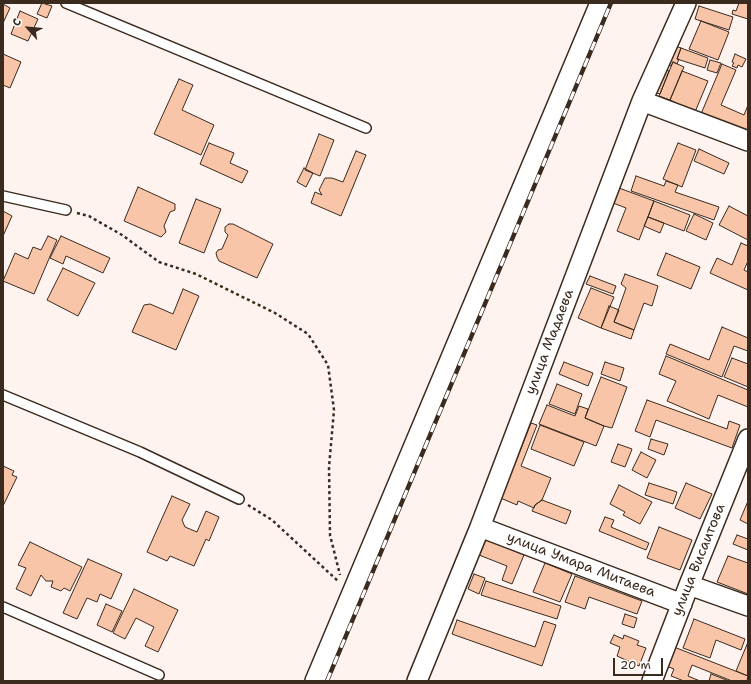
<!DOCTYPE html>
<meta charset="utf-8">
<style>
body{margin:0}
#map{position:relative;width:751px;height:684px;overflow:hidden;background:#fef3ee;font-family:"Shantell Sans",sans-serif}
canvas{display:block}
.frame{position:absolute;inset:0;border:4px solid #3b2a1e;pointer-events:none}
.north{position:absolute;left:8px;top:8px;width:40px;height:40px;-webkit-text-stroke:3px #fff;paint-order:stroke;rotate:297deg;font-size:11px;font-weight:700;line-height:16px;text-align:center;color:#3b2a1e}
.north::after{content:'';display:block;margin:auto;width:14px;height:18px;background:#3b2a1e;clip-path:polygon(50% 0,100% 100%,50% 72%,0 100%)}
.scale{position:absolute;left:613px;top:658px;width:50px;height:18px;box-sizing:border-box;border:2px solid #3b2a1e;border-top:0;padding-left:5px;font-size:12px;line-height:14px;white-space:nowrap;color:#3b2a1e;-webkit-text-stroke:3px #fff;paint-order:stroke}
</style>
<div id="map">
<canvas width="751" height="684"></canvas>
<div class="frame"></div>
<div class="north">С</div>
<div class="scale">20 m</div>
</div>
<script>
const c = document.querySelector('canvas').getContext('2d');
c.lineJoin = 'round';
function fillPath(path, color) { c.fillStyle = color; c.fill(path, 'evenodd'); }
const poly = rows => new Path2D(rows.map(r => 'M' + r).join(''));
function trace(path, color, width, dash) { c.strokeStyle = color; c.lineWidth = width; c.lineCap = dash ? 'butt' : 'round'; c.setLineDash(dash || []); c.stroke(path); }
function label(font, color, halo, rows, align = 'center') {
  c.font = font + ' "Shantell Sans",sans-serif'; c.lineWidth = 3; c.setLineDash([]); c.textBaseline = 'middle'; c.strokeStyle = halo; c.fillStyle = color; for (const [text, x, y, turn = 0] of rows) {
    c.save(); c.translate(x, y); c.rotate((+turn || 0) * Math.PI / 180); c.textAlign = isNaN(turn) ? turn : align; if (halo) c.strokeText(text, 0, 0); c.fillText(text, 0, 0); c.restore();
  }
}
const building = poly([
 [42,3,52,6,47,18,37,14,42,3],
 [739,3,748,3,748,19,732,14,733,10,736,11,739,3],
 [3,4,10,8,3,23,3,4],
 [699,6,733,17,729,30,695,19,699,6],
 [20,11,38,19,28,41,11,34,20,11],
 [701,21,729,32,718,60,689,49,701,21],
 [672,45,681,48,677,59,679,59,677,64,673,62,671,66,665,63,672,45],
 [681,48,708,58,705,68,677,59,681,48],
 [3,54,21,62,10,88,3,85,3,54],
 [735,54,746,59,742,67,738,65,737,68,732,66,734,63,732,62,735,54],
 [710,60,721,63,717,73,707,70,710,60],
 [673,62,684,67,670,100,659,96,673,62],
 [722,64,736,70,721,105,744,115,748,105,748,134,701,114,722,64],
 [660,67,669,71,660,94,651,91,660,67],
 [682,71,708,81,695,112,670,100,682,71],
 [179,79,193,85,182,110,214,125,201,155,154,134,179,79],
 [319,134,334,140,320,176,305,170,319,134],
 [209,143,234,153,230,163,248,171,242,183,200,164,209,143],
 [678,143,696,150,682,187,663,179,678,143],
 [699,149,729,163,724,174,694,161,699,149],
 [356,151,366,155,341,216,311,203,315,192,322,195,319,190,325,178,332,178,343,182,356,151],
 [304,168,313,173,306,187,297,182,304,168],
 [636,176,664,186,666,181,678,185,675,192,719,207,714,220,631,191,636,176],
 [138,187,175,204,175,210,170,212,164,226,166,232,161,237,124,221,138,187],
 [619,188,654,201,639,240,617,231,626,208,613,203,619,188],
 [196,199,221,209,204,253,179,243,196,199],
 [654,201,690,215,684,231,648,217,654,201],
 [729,206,748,216,748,240,719,225,729,206],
 [3,211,12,216,3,236,3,211],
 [694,214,713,223,706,240,686,231,694,214],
 [648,217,664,223,660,233,644,226,648,217],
 [229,224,233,224,273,244,257,278,219,261,217,257,216,253,218,250,222,249,228,235,225,232,225,227,229,224],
 [48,236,57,240,34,294,3,281,15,253,28,259,33,247,41,250,48,236],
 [61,236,110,258,103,273,66,256,63,264,50,258,61,236],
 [741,243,748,246,748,261,744,270,748,272,748,290,710,273,717,258,732,265,741,243],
 [666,253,700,267,691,289,657,275,666,253],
 [63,268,95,283,78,316,47,300,63,268],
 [625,274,658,286,652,306,644,303,634,330,614,322,626,288,621,284,625,274],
 [590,276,616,286,613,294,586,284,590,276],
 [591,288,614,297,601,328,578,318,591,288],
 [183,289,199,296,176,350,132,332,144,305,150,304,173,314,183,289],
 [609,306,619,310,614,322,634,330,631,339,601,328,609,306],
 [722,327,748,338,748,351,734,346,722,377,666,354,670,344,709,360,722,327],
 [666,356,748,390,748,407,718,395,709,419,667,401,676,381,659,374,666,356],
 [732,358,748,364,748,387,724,377,732,358],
 [564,362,593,373,588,386,559,374,564,362],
 [605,362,624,368,620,381,601,374,605,362],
 [601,377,627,387,612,428,604,426,585,418,601,377],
 [557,384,582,394,575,414,549,404,557,384],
 [647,400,727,429,729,421,740,425,732,448,656,420,650,437,635,431,647,400],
 [547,405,575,416,579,406,588,409,585,418,604,426,596,446,539,424,547,405],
 [531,423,537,425,521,466,551,478,542,500,535,505,534,508,518,501,517,505,498,497,511,467,514,466,531,423],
 [540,425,584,442,574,466,531,449,540,425],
 [651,439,668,444,664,455,648,449,651,439],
 [618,444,632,449,625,467,611,462,618,444],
 [641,452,656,460,647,478,632,470,641,452],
 [3,466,14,471,12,475,17,477,3,506,3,466],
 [649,483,677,492,673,504,645,495,649,483],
 [686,483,712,494,700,519,675,508,686,483],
 [619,485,652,502,640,524,623,515,625,512,610,504,619,485],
 [172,496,190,504,182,520,185,527,197,532,206,511,219,517,209,541,206,539,194,566,170,556,167,561,147,552,172,496],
 [542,500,571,511,566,524,532,511,535,505,542,500],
 [748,501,748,524,740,520,748,501],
 [605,517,614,520,611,527,649,543,646,550,599,531,605,517],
 [659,527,692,540,680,570,647,558,659,527],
 [737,535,748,539,748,550,733,544,737,535],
 [486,539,524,555,512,584,502,580,507,566,479,555,486,539],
 [30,542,82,567,70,591,64,588,61,591,51,587,53,581,46,581,41,575,31,596,16,589,26,568,18,565,30,542],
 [728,556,748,563,748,594,717,582,728,556],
 [88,559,122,574,111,599,100,594,97,602,87,598,77,619,63,613,88,559],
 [545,563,572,574,560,602,533,592,545,563],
 [474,574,485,578,479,594,468,589,474,574],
 [575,576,642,601,637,614,589,597,585,609,565,602,575,576],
 [486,581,561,606,557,619,481,595,486,581],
 [134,589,178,610,158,652,145,646,154,627,136,618,125,639,113,633,134,589],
 [106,604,122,611,112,632,97,625,106,604],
 [625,614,637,618,634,628,622,624,625,614],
 [694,619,745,639,741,650,716,640,710,658,683,648,694,619],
 [457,620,535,647,544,621,556,625,542,666,452,634,457,620],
 [614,635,623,639,624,635,639,641,637,645,646,648,639,666,617,656,620,647,610,643,614,635],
 [748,642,748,676,736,671,748,642],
 [674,647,748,676,747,681,732,681,692,665,688,676,700,681,684,681,671,676,674,669,666,666,674,647],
 [711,674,729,681,709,681,711,674]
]);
const path = poly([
 [77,213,89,216,122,235,159,262,196,274,275,313,308,334,328,365,334,410,329,467,330,535,340,575],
 [248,505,272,520,339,582]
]);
const lane = poly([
 [66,3,366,128],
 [3,196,66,210],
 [3,395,140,452,239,499],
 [3,607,159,675]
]);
const street = poly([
 [642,101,748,141],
 [480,527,682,604],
 [689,585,748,606],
 [315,681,600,3],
 [417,681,480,527,642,101,686,3],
 [652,681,689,585,748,439]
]);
const rail = poly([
 [327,681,611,3]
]);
const streetNames = [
 ["улица Мадаева",550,342,-69],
 ["улица Висаитова",699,560,-68],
 ["улица Умара Митаева",581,565,21]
];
fillPath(building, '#f8c5a8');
trace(building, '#3b2a1e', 1);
trace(lane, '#3b2a1e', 12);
trace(street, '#3b2a1e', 22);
trace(path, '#3b2a1e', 2.5, [3, 3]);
trace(lane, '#fff', 9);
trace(street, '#fff', 19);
trace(rail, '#3b2a1e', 4.5);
trace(rail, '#fff', 3, [9]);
label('14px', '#3b2a1e', '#fff', streetNames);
</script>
